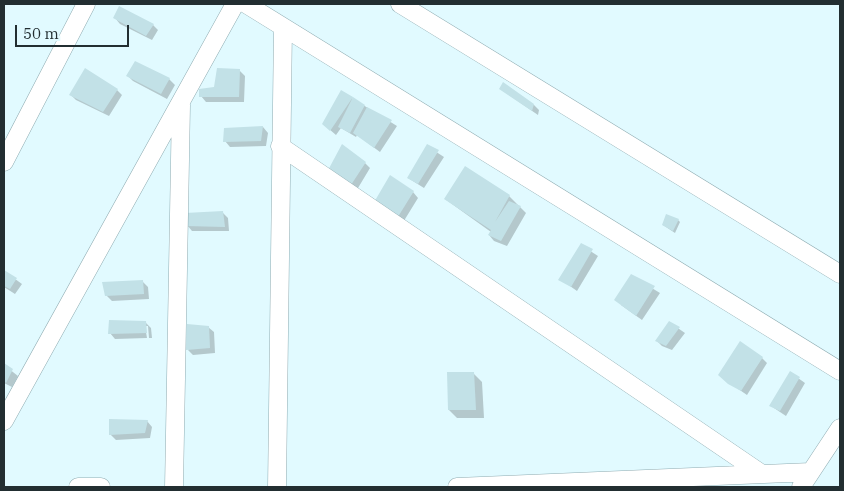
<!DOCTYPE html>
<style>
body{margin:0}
#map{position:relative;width:844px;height:491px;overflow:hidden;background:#e1faff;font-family:"IBM Plex Serif",serif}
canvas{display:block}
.frame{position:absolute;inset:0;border:5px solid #222e31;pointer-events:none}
.scale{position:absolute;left:15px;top:25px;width:114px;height:22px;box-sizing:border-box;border:2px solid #222e31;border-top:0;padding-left:6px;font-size:15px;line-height:18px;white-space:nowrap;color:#222e31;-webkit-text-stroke:4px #e1faff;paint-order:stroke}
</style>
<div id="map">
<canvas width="844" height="491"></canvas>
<div class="frame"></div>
<div class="scale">50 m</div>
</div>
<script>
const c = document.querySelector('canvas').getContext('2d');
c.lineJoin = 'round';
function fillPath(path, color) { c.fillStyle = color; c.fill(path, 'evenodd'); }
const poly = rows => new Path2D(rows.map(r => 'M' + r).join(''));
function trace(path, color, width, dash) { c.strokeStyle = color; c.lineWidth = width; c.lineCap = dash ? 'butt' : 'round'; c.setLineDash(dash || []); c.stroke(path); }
const shadow = poly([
 [115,18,153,25,158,30,152,40,120,24],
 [135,63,169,79,175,85,167,99,133,81,127,75],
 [239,70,245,76,244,102,206,102,201,96],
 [500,89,534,105,539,110,538,115],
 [117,90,122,95,109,116,76,100,71,95],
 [342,92,397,126,380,152,357,135,356,137,341,128,336,135,329,129],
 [263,127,268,133,266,146,230,147,225,141],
 [427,146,444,157,424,188,408,178],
 [365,163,370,168,355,193,333,179],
 [465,168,509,196,526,213,507,246,494,241,489,235,491,232,445,199],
 [413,192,418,198,402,224,380,209],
 [223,213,228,218,229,231,192,231,187,225],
 [678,220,680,222,675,233,663,225],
 [581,245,598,256,577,291,560,279],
 [4,271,22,284,15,294,4,287],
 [632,276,660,293,642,320,621,305],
 [142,281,148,287,149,299,112,301,106,295],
 [145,322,151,328,152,338,149,338,148,326,145,326,147,338,115,339,110,333],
 [669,322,685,333,672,350,662,346,657,341],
 [208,327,214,332,215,353,193,355,188,350],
 [762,358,767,363,747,395,725,380],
 [4,365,18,376,12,387,4,383],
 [791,373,805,383,786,416,771,406],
 [474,374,482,382,484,418,457,418,449,410],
 [147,421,152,427,150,438,116,440,110,434]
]);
const building = poly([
 [119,6,154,24,146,36,113,18],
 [135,61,170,78,161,94,126,76],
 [85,68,118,89,103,112,69,95],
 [217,68,240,69,239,97,199,97,199,89,214,87],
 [503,82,534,104,532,111,499,89],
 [341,90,353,97,330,131,322,124],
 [353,97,365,105,350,133,338,127],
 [367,107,392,120,374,148,353,133],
 [263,126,261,141,223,142,224,128],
 [342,144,366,162,349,188,326,174],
 [427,144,439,150,418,184,407,178],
 [465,166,510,195,495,222,509,201,521,206,501,241,488,235,491,230,444,199],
 [390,175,414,191,396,220,373,204],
 [223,211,225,227,186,226,185,213],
 [666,214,679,219,673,231,662,225],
 [581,243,593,249,571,287,558,280],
 [4,270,17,278,10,289,4,286],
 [631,274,655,286,636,316,614,300],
 [143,280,144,294,105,296,102,282],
 [109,320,146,321,147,333,108,334],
 [669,321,680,327,666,346,655,341],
 [187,324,209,326,210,348,186,350],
 [740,341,763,357,741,391,728,384,718,375],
 [4,363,13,369,6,383,4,381],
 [790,371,800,377,780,411,769,406],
 [447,372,474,372,476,410,448,410],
 [109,419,148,420,145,433,109,435]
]);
const minor = poly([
 [246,4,840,371],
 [400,4,840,274],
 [280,146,762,474],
 [4,162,86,4],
 [4,421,235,4],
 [78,487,101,487],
 [174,487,181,105],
 [277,487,283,27],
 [457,487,811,472],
 [801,487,840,428]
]);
fillPath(shadow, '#0003');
fillPath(building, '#c2e1e7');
trace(minor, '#8facb2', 19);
trace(minor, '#fff', 18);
</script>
